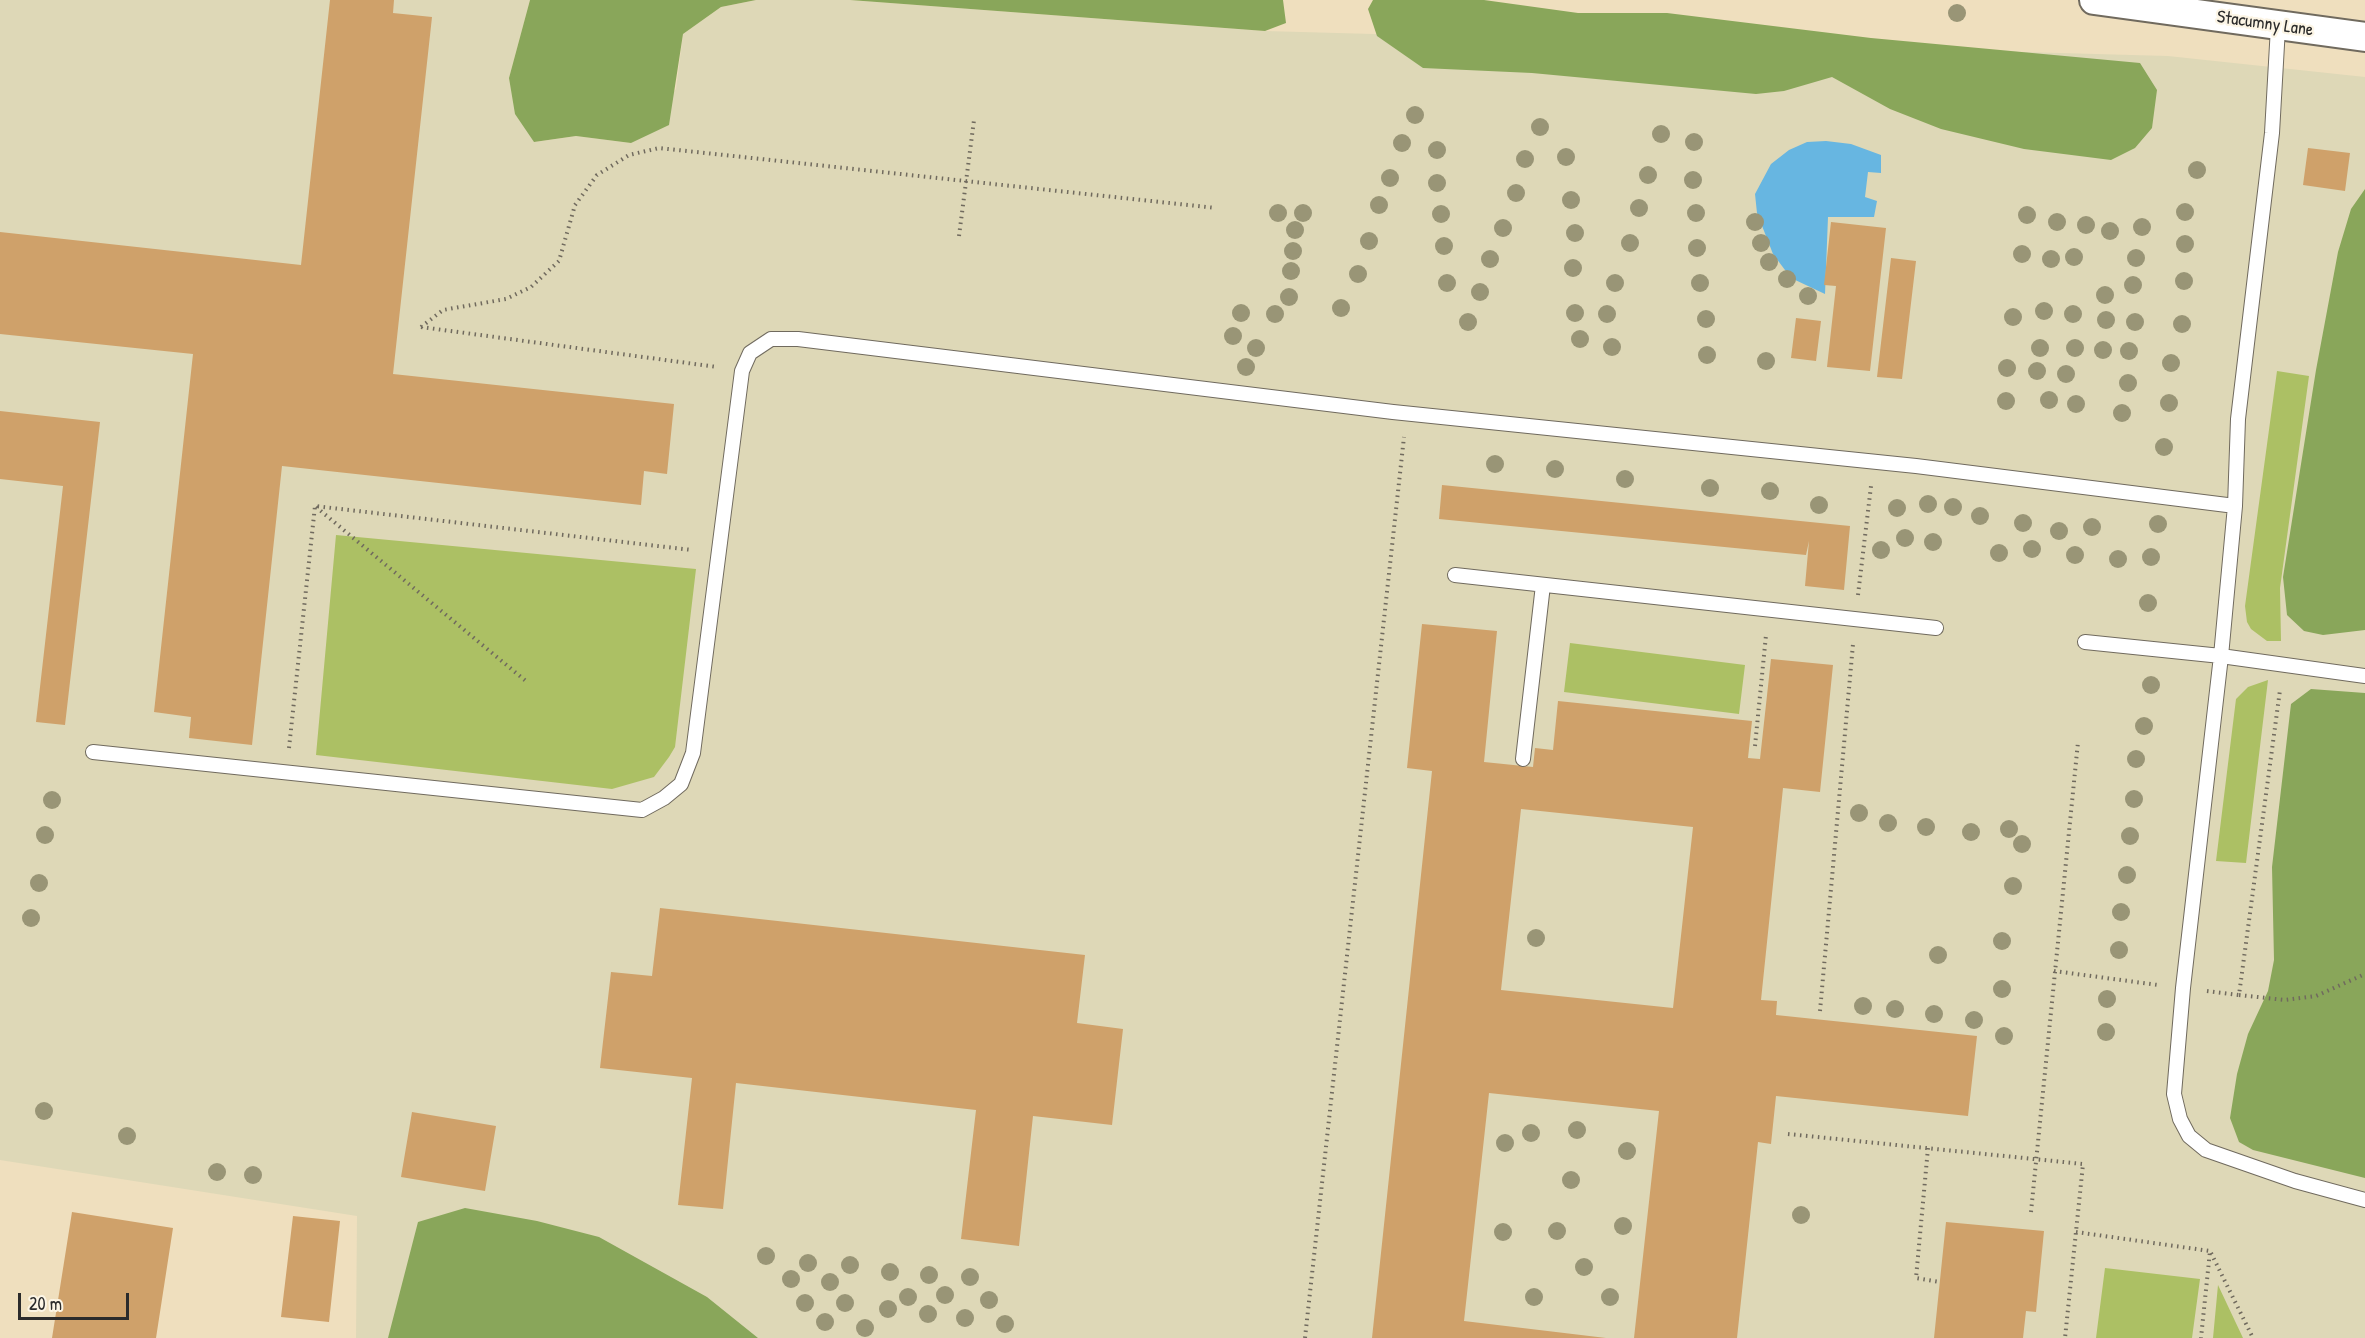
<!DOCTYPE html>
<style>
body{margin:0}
#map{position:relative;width:2365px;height:1338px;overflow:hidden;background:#efdfbe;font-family:"Patrick Hand",sans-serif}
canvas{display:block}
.scale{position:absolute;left:18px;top:1293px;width:111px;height:27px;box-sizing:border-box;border:3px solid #2b2b2b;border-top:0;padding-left:8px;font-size:18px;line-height:21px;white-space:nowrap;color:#2b2b2b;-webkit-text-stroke:4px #fcf5e5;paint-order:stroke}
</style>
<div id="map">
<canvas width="2365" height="1338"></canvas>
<div class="scale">20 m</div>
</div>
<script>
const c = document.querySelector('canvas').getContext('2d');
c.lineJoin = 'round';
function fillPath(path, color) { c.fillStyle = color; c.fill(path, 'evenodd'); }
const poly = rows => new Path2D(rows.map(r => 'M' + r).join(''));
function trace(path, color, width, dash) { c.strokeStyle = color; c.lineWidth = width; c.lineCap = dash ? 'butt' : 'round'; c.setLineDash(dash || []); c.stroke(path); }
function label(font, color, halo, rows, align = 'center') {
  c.font = font + ' "Patrick Hand",sans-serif'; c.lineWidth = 4.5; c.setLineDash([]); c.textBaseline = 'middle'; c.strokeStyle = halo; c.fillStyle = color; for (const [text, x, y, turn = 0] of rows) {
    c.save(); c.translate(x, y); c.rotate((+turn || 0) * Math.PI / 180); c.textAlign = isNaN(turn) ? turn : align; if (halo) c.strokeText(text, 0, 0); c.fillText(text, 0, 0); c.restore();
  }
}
const built = poly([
 [0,0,530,0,509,78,534,142,576,136,631,143,676,89,683,34,721,7,756,0,850,0,1265,31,2168,56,2365,77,2365,1338,356,1338,357,1216,0,1160]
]);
const green = poly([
 [2277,371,2309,376,2280,588,2281,641,2267,641,2251,629,2247,622,2245,606],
 [336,535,696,569,675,747,669,757,654,777,612,789,316,755],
 [1570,643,1745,665,1739,714,1564,692],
 [2268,680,2246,863,2216,861,2236,699,2248,687],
 [2105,1268,2200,1279,2192,1338,2096,1338],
 [2218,1285,2243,1338,2213,1338]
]);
const forest = poly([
 [530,0,756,0,721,7,683,34,669,125,631,143,576,136,534,142,515,114,509,78],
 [850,0,1283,0,1286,23,1265,31],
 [1373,0,1484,0,1578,13,1667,13,1871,38,2140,63,2157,90,2152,128,2135,148,2111,160,2024,149,1941,129,1890,109,1832,77,1784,91,1756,94,1532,73,1423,68,1377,36,1368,9],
 [2365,189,2365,630,2323,635,2304,631,2287,615,2283,577,2316,370,2338,252,2351,209],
 [2311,689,2365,693,2365,1178,2253,1150,2239,1142,2230,1118,2237,1074,2248,1034,2268,991,2274,960,2272,867,2291,704],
 [465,1208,537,1221,599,1237,707,1297,758,1338,388,1338,418,1222]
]);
const water = poly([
 [1826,141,1851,144,1881,155,1881,173,1868,172,1865,197,1877,201,1874,217,1828,217,1825,294,1791,278,1773,254,1757,213,1755,194,1771,164,1789,150,1807,142]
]);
const building = poly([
 [330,0,394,0,393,13,432,17,393,374,674,404,667,474,644,471,641,505,282,466,252,745,189,738,191,717,154,712,193,354,0,334,0,232,301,265],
 [2308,148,2350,153,2345,191,2303,185],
 [1831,222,1886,228,1870,371,1827,367,1836,286,1824,285],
 [1891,258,1916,261,1902,379,1877,377],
 [1796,318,1821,321,1816,361,1791,358],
 [0,411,100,422,65,725,36,722,63,486,0,479],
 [1442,485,1850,526,1844,590,1805,586,1809,541,1806,555,1439,519],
 [1422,624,1497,631,1484,762,1533,767,1535,748,1553,750,1558,701,1752,721,1748,758,1760,759,1771,659,1833,665,1820,792,1783,788,1761,1000,1777,1001,1776,1015,1977,1036,1968,1116,1776,1096,1771,1144,1758,1142,1737,1338,1634,1338,1659,1111,1489,1093,1464,1321,1606,1338,1372,1338,1432,771,1407,768],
 [1521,809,1693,827,1673,1008,1501,990],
 [660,908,1085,955,1077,1023,1123,1029,1112,1125,1033,1116,1019,1246,961,1239,976,1110,736,1083,723,1209,678,1205,692,1078,600,1068,611,972,652,976],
 [412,1112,496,1126,485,1191,401,1177],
 [72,1212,173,1228,156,1338,52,1338],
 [293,1216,340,1221,329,1322,281,1317],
 [1946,1222,2044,1231,2036,1312,2026,1311,2023,1338,1934,1338]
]);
const path = poly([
 [959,236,974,120],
 [421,327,443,310,506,299,531,287,559,261,575,205,597,175,629,155,659,148,1216,208],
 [421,327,717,367],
 [316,507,527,682],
 [1858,595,1871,486],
 [1755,746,1766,635],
 [289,748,315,506,692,550],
 [2054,971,2158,985],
 [2207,991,2239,995,2280,690],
 [2239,995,2285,1000,2316,996,2365,974],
 [1820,1011,1853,644],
 [1788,1134,2083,1164,2065,1338],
 [1928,1148,1916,1278,1940,1282],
 [2031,1212,2078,742],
 [2076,1232,2210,1251,2201,1338],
 [2211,1253,2253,1338],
 [1305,1338,1404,437]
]);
const service = poly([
 [2278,27,2272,133,2238,419,2235,506,2221,656,2183,988,2174,1094,2180,1119,2189,1136,2206,1150,2295,1181,2365,1200],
 [1455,575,1936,628],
 [2085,642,2221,656,2365,676],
 [93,752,642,810,664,798,681,784,693,753,742,371,750,353,771,339,798,339,1393,412,1916,466,2235,506],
 [1523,759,1543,585]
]);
const minor = poly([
 [2094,0,2365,37]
]);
const trees = [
 [1957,13],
 [1415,115],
 [1540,127],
 [1661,134],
 [1694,142],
 [1402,143],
 [1437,150],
 [1566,157],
 [1525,159],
 [2197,170],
 [1648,175],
 [1390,178],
 [1693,180],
 [1437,183],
 [1516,193],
 [1571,200],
 [1379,205],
 [1639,208],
 [2185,212],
 [1278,213],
 [1303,213],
 [1696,213],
 [1441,214],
 [2027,215],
 [1755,222],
 [2057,222],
 [2086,225],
 [2142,227],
 [1503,228],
 [1295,230],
 [2110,231],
 [1575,233],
 [1369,241],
 [1630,243],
 [1761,243],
 [2185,244],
 [1444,246],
 [1697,248],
 [1293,251],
 [2022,254],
 [2074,257],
 [2136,258],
 [1490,259],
 [2051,259],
 [1769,262],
 [1573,268],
 [1291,271],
 [1358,274],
 [1787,279],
 [2184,281],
 [1447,283],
 [1615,283],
 [1700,283],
 [2133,285],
 [1480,292],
 [2105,295],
 [1808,296],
 [1289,297],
 [1341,308],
 [2044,311],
 [1241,313],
 [1575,313],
 [1275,314],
 [1607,314],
 [2073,314],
 [2013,317],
 [1706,319],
 [2106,320],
 [1468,322],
 [2135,322],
 [2182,324],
 [1233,336],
 [1580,339],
 [1612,347],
 [1256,348],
 [2040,348],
 [2075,348],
 [2103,350],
 [2129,351],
 [1707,355],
 [1766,361],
 [2171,363],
 [1246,367],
 [2007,368],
 [2037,371],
 [2066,374],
 [2128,383],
 [2049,400],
 [2006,401],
 [2169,403],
 [2076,404],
 [2122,413],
 [2164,447],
 [1495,464],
 [1555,469],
 [1625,479],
 [1710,488],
 [1770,491],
 [1928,504],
 [1819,505],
 [1953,507],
 [1897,508],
 [1980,516],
 [2023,523],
 [2158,524],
 [2092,527],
 [2059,531],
 [1905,538],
 [1933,542],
 [2032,549],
 [1881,550],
 [1999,553],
 [2075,555],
 [2151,557],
 [2118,559],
 [2148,603],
 [2151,685],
 [2144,726],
 [2136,759],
 [2134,799],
 [52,800],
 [1859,813],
 [1888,823],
 [1926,827],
 [2009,829],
 [1971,832],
 [45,835],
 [2130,836],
 [2022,844],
 [2127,875],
 [39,883],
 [2013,886],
 [2121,912],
 [31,918],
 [1536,938],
 [2002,941],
 [2119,950],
 [1938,955],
 [2002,989],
 [2107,999],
 [1863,1006],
 [1895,1009],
 [1934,1014],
 [1974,1020],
 [2106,1032],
 [2004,1036],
 [44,1111],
 [1577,1130],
 [1531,1133],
 [127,1136],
 [1505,1143],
 [1627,1151],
 [217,1172],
 [253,1175],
 [1571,1180],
 [1801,1215],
 [1623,1226],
 [1557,1231],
 [1503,1232],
 [766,1256],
 [808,1263],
 [850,1265],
 [1584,1267],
 [890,1272],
 [929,1275],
 [970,1277],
 [791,1279],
 [830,1282],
 [945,1295],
 [908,1297],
 [1534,1297],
 [1610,1297],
 [989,1300],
 [805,1303],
 [845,1303],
 [888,1309],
 [928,1314],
 [965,1318],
 [825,1322],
 [1005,1324],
 [865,1328]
];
const streetNames = [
 ["Stacumny Lane",2265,24,8]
];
fillPath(built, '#ded8b7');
fillPath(green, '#acc064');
fillPath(forest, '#89a65a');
fillPath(water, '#67b6e1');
fillPath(building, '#cfa16a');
trace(service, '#706a5e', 16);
trace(minor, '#706a5e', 32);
trace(path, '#706a5e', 4, [1.5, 4.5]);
trace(service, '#fff', 14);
trace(minor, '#fff', 28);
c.fillStyle = '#999576';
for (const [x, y] of trees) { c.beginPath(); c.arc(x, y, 9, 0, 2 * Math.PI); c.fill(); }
label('18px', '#2b2b2b', '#fcf5e5', streetNames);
</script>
